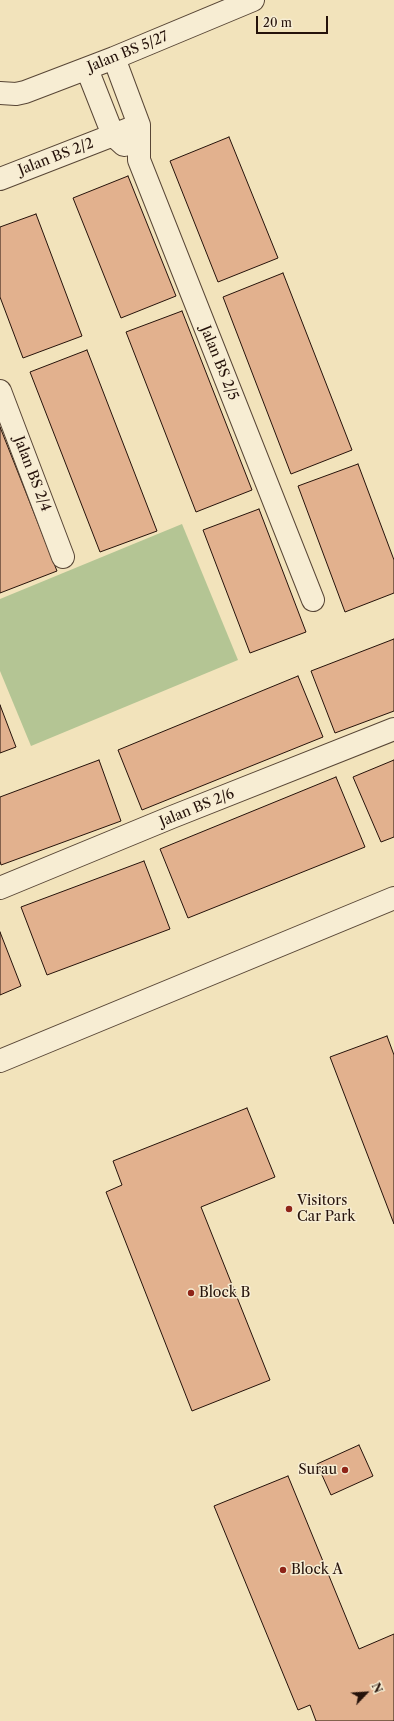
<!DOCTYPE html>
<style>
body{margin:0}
#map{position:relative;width:394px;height:1721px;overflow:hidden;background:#f2e3bb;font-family:"Libre Caslon Text",serif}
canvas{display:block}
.north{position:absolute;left:346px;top:1673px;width:40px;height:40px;-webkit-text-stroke:3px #f7edd3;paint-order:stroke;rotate:65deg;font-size:11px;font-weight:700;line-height:16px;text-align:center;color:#25120a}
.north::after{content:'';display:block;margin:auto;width:14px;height:18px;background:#25120a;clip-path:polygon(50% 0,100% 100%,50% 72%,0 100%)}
.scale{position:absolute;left:256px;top:16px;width:72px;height:18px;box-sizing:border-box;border:2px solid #25120a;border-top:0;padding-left:5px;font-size:12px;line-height:14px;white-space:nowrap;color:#25120a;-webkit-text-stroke:3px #f7edd3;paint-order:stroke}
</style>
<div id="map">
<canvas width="394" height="1721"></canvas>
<div class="north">N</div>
<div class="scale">20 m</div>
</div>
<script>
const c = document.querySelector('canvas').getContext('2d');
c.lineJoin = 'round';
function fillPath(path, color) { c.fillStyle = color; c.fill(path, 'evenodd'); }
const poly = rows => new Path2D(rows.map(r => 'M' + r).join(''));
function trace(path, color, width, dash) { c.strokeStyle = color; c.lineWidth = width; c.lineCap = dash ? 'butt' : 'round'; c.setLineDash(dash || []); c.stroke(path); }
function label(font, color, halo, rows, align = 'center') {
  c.font = font + ' "Libre Caslon Text",serif'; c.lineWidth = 3; c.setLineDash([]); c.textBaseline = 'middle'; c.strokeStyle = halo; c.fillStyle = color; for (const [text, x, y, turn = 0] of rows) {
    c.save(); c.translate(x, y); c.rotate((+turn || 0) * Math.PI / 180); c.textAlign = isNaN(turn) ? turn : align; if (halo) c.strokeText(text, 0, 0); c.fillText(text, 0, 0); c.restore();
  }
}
const green = poly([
 [182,524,238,660,31,746,0,671,0,599]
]);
const building = poly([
 [229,137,278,258,218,282,170,161,229,137],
 [128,176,176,296,121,318,73,198,128,176],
 [36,214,82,336,23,358,0,297,0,227,36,214],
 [283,273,352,450,291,474,223,297,283,273],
 [182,311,252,490,196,512,126,332,182,311],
 [87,350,157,531,100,552,30,372,87,350],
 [0,427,57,571,0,593,0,427],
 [358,464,394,560,394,593,345,612,298,486,358,464],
 [259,509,306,632,250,653,203,530,259,509],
 [394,639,394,711,335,733,311,671,394,639],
 [298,676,323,737,142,810,118,750,298,676],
 [0,705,16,747,0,753,0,705],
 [99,760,121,821,1,865,0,861,0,797,99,760],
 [394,760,394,837,381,842,353,777,394,760],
 [336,777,365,847,188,918,160,849,336,777],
 [144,861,170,929,47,975,21,907,144,861],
 [0,932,21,986,0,995,0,932],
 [387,1036,394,1055,394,1224,330,1057,387,1036],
 [247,1108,275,1177,201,1207,270,1380,192,1411,106,1192,122,1185,113,1161,247,1108],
 [359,1445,373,1476,331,1495,317,1464,359,1445],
 [288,1476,359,1649,394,1634,394,1721,316,1721,310,1705,298,1710,214,1506,288,1476]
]);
const street = poly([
 [114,58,139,125,139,160,313,600],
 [87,69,113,135,124,145],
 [0,93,16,94,25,92,114,58,253,0],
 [0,179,139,125],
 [0,391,63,557],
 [0,888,172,817,394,729],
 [0,1061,394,898]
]);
const markers = [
 [289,1209,4,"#8f2418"],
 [191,1293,4,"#8f2418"],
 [345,1470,4,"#8f2418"],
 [283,1570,4,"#8f2418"]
];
const streetNames = [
 ["Jalan BS 5/27",128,52,-22],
 ["Jalan BS 2/2",56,157,-21],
 ["Jalan BS 2/5",219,363,68],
 ["Jalan BS 2/4",32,474,69],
 ["Jalan BS 2/6",197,808,-22]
];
const poiNames = [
 ["Visitors",297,1201],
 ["Car Park",297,1217],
 ["Block B",199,1293],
 ["Surau",337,1470,"right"],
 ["Block A",291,1570]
];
fillPath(green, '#b4c594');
fillPath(building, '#e2b18e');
trace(building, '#25120a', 1);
trace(street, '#584636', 24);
trace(street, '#f7edd3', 22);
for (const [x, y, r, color] of markers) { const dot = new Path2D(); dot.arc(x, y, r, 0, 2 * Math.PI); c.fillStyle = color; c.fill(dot); trace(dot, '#f7edd3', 1.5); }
label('14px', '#25120a', '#f7edd3', streetNames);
label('14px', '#25120a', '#f7edd3', poiNames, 'left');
</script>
